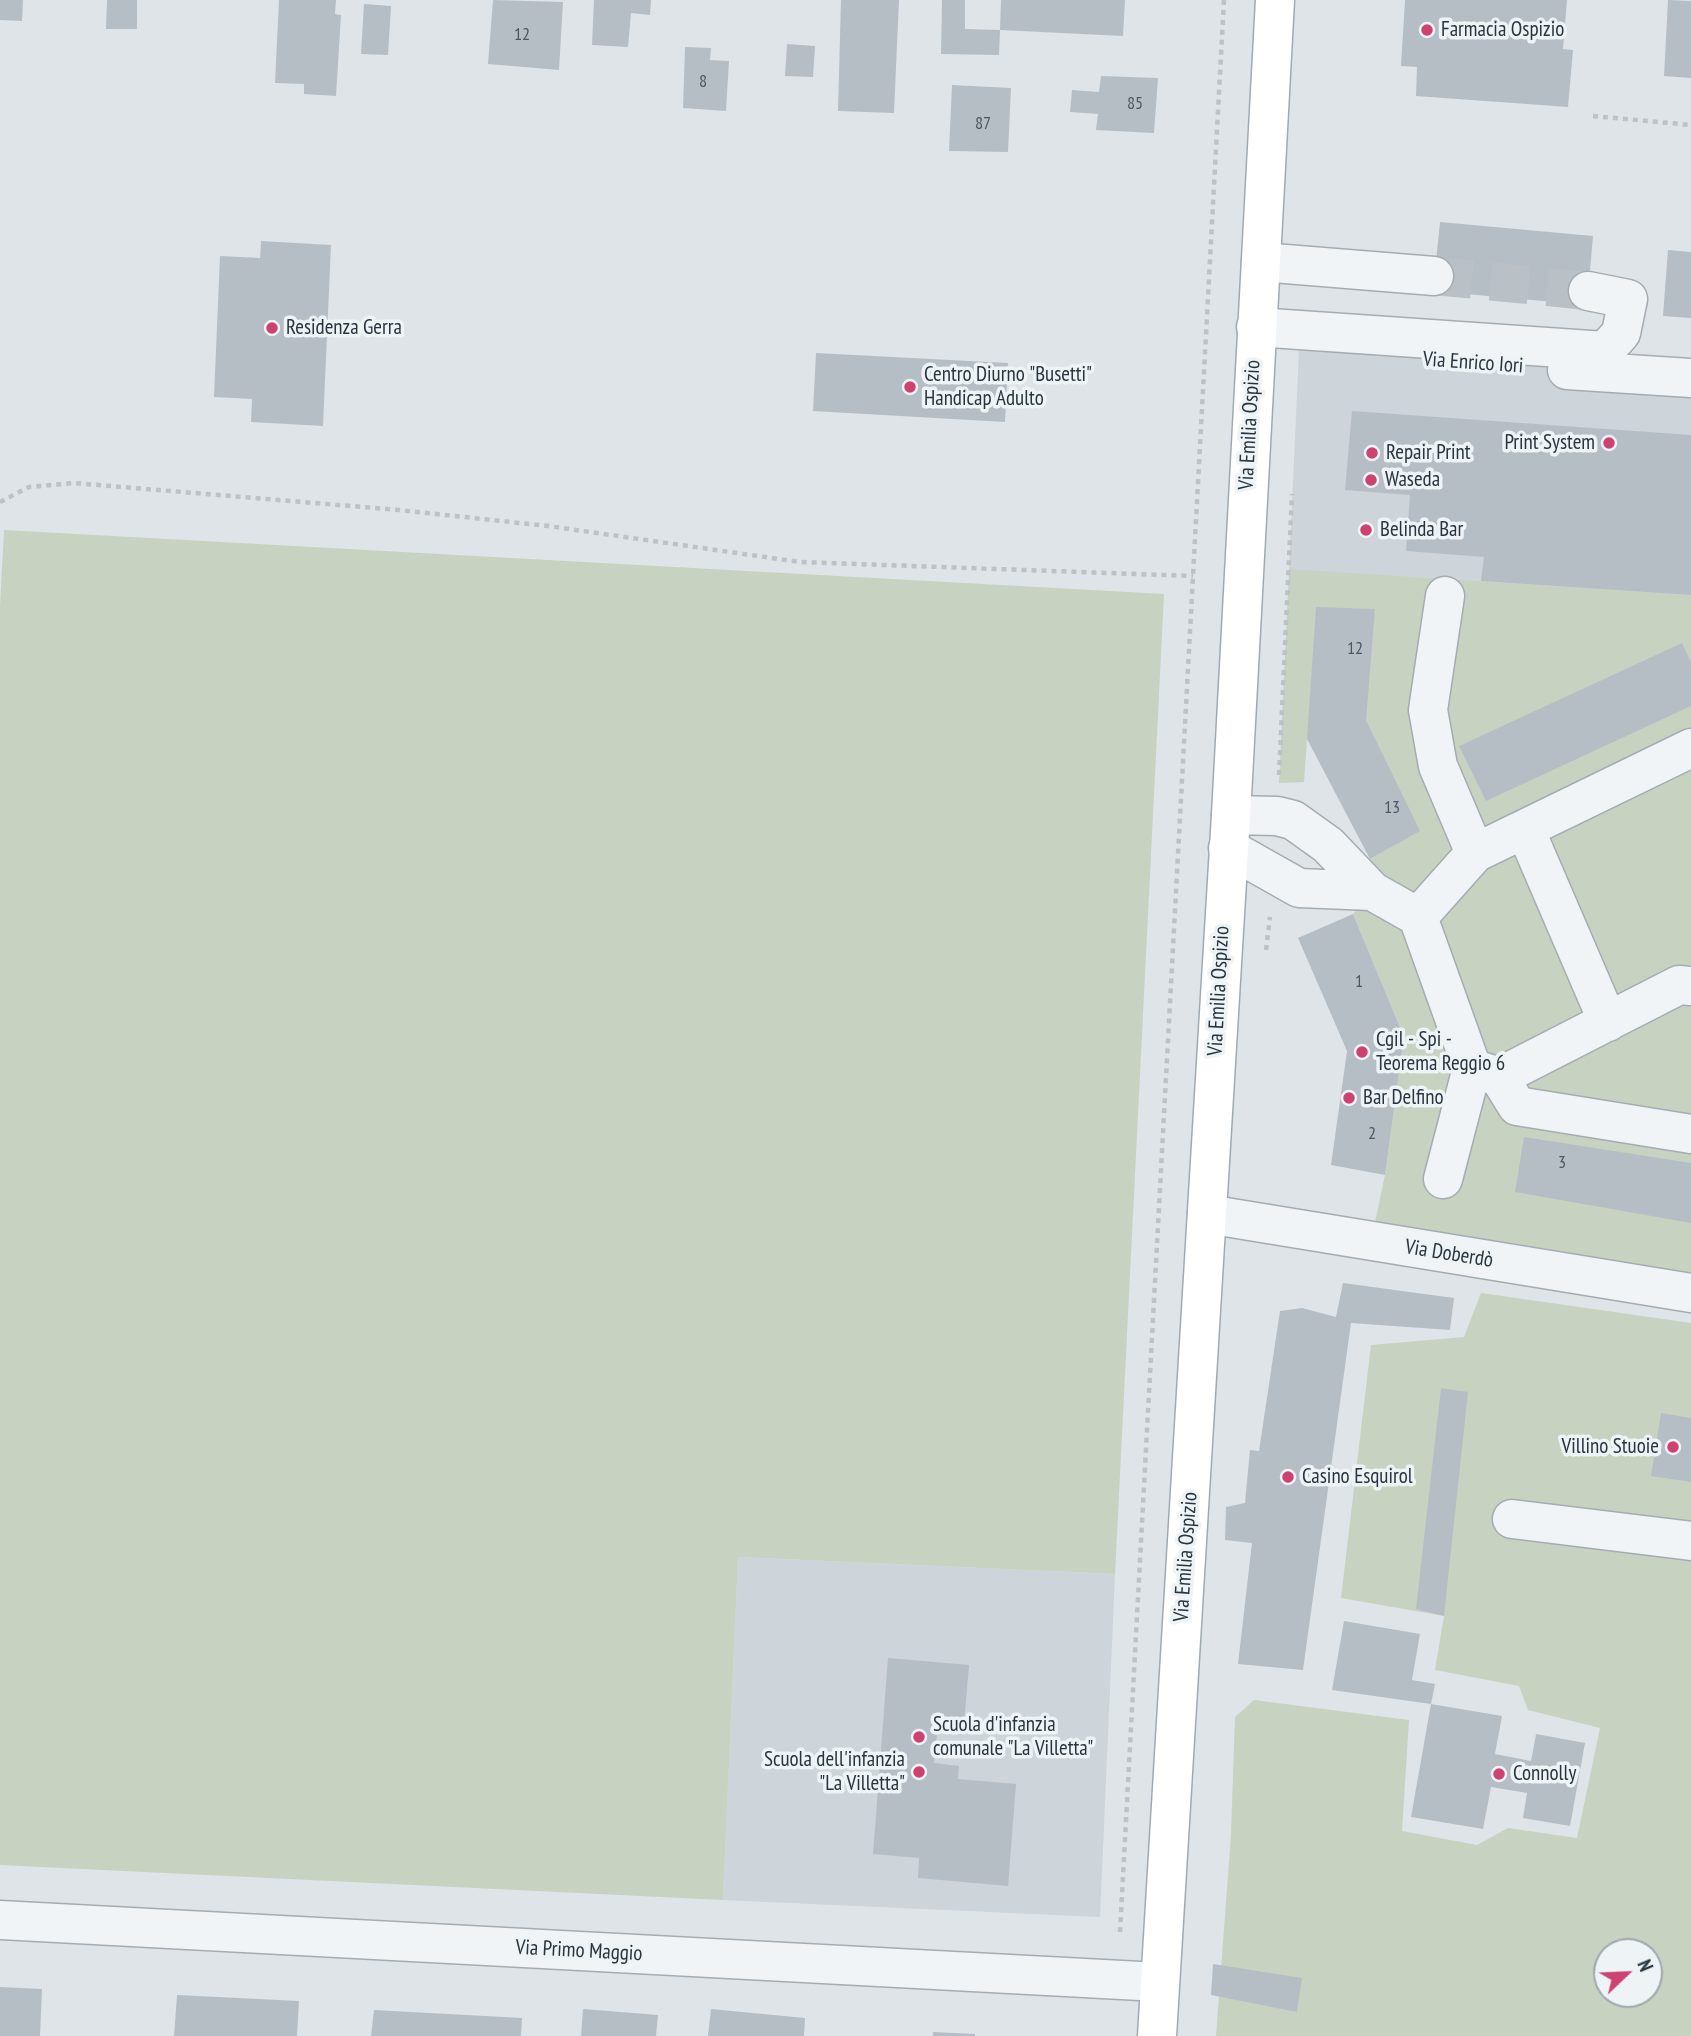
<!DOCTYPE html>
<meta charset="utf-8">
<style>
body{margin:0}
#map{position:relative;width:1691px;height:2036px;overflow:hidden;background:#dfe4e8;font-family:"PT Sans Narrow",sans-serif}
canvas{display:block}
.north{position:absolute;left:1593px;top:1938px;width:70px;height:70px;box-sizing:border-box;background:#eef3f6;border:2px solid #9fa7ad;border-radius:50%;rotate:67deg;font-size:19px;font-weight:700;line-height:28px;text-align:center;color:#28353f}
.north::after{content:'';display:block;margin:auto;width:24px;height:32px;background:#ce4272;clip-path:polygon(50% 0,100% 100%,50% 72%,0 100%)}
</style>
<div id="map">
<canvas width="1691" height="2036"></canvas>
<div class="north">N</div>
</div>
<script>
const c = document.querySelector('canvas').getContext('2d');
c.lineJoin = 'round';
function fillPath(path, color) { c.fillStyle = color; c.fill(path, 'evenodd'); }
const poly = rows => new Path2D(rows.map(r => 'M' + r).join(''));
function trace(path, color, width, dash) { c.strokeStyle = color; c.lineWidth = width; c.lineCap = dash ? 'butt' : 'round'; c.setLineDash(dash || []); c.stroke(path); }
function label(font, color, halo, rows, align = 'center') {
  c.font = font + ' "PT Sans Narrow",sans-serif'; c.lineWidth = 7; c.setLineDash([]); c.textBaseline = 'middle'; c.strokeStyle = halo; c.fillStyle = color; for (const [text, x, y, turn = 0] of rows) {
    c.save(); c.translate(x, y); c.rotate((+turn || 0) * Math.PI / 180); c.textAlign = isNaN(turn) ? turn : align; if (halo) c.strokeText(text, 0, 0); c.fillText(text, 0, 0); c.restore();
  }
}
const built = poly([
 [1300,329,1691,365,1691,602,1289,569],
 [738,1557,1115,1574,1100,1917,723,1900]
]);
const green = poly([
 [4,530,1164,594,1115,1574,738,1557,723,1900,0,1865,0,606],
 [1289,569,1691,595,1691,1293,1371,1241,1385,1175,1404,1037,1353,914,1372,891,1370,859,1419,831,1366,720,1307,739,1304,782,1279,783],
 [1481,1293,1691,1323,1691,2036,1216,2036,1231,1835,1235,1717,1254,1700,1409,1720,1402,1831,1477,1845,1508,1828,1577,1838,1600,1728,1528,1710,1519,1686,1435,1670,1444,1616,1341,1598,1371,1345,1464,1337],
 [1607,1952,1649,1952,1649,1994,1607,1994]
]);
const building = poly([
 [0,0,23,0,22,21,0,20],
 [107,0,137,0,137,29,106,29],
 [279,0,336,0,335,14,341,15,336,96,304,94,304,84,275,83],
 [493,0,563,2,559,70,488,64],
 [594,0,651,0,650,15,631,13,628,47,592,45],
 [841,0,899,0,894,113,838,111],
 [942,0,965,0,965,29,1000,30,1001,0,1125,0,1123,36,1000,30,999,55,941,54],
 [1405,0,1567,0,1563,49,1573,50,1568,107,1416,96,1417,67,1401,66],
 [1668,0,1691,1,1691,78,1664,76],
 [364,4,391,6,388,55,361,54],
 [787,44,815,46,813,77,785,76],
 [685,47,711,48,710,60,729,61,726,111,683,108],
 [1101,76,1158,78,1154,133,1096,130,1098,114,1070,112,1072,90,1099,92],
 [952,85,1011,88,1008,152,949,151],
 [1440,222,1593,236,1587,305,1433,291],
 [261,241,331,245,323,426,251,422,252,399,214,397,220,256,260,258],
 [1668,250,1691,252,1691,318,1663,316],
 [816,353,1008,363,1005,422,813,411],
 [1352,411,1691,435,1691,595,1481,581,1484,557,1406,551,1410,495,1345,490],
 [1316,607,1375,609,1366,720,1420,831,1370,859,1307,739],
 [1682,643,1691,662,1691,706,1486,801,1459,746],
 [1353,914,1404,1037,1385,1175,1331,1165,1347,1051,1298,938],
 [1524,1137,1691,1163,1691,1223,1515,1192],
 [1343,1283,1454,1298,1450,1330,1351,1323,1303,1670,1238,1664,1252,1543,1225,1540,1226,1507,1245,1503,1250,1450,1259,1451,1280,1311,1302,1308,1336,1317],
 [1441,1388,1468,1392,1444,1616,1416,1609],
 [1661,1413,1691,1418,1691,1482,1651,1476],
 [1344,1621,1420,1634,1412,1680,1435,1684,1431,1704,1332,1690],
 [888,1658,969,1665,963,1735,937,1732,934,1763,959,1766,958,1779,1016,1784,1008,1886,918,1878,919,1858,873,1854],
 [1431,1704,1502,1716,1495,1754,1531,1761,1536,1734,1585,1743,1570,1826,1523,1818,1527,1793,1491,1787,1483,1829,1411,1817],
 [1213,1964,1302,1978,1297,2012,1211,1995],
 [0,1987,42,1989,40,2036,0,2036],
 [177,1995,299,2001,297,2036,174,2036],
 [583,2009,658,2015,656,2036,581,2036],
 [711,2009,805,2018,804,2036,708,2036],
 [374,2010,522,2018,521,2036,371,2036],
 [933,2032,975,2034,975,2036,933,2036]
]);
const minorTunnel = poly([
 [1434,276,1588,291]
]);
const path = poly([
 [1593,116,1691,125],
 [0,502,29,487,74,483,399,510,548,526,800,562,1193,576],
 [1279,775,1292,494],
 [1266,950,1270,917],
 [1120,1932,1224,0]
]);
const minor = poly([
 [1261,262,1434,276],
 [1256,327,1605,351,1621,333,1628,299,1588,291],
 [1567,370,1691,378],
 [1445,596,1428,710,1438,766,1475,853],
 [1691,748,1475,853,1418,917,1472,1068,1499,1077,1679,985,1691,986],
 [1231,815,1277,816,1293,820,1328,845,1372,891,1418,917],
 [1525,829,1608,1022],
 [1228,848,1299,888,1372,891],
 [1499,1077,1517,1106,1691,1134],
 [1443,1179,1472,1068],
 [1207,1214,1691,1293],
 [1512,1519,1691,1541],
 [0,1920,1159,1982]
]);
const major = poly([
 [1157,2036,1231,815,1275,0]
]);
const markers = [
 [1427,30,7,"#ce4272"],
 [272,328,7,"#ce4272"],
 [910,387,7,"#ce4272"],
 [1609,443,7,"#ce4272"],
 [1372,453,7,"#ce4272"],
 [1371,480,7,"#ce4272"],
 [1366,530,7,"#ce4272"],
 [1362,1052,7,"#ce4272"],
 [1349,1098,7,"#ce4272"],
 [1673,1447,7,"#ce4272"],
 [1288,1477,7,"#ce4272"],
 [919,1737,7,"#ce4272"],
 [919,1772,7,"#ce4272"],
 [1499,1774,7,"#ce4272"]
];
const numberNames = [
 ["12",522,35],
 ["8",703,82],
 ["85",1135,104],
 ["87",983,124],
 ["12",1355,649],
 ["13",1392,808],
 ["1",1359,982],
 ["2",1372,1134],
 ["3",1562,1163]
];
const poiNames = [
 ["Farmacia Ospizio",1441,30],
 ["Residenza Gerra",286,328],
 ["Centro Diurno \"Busetti\"",924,375],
 ["Handicap Adulto",924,399],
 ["Print System",1595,443,"right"],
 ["Repair Print",1386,453],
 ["Waseda",1385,480],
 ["Belinda Bar",1380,530],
 ["Cgil - Spi -",1376,1040],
 ["Teorema Reggio 6",1376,1064],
 ["Bar Delfino",1363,1098],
 ["Villino Stuoie",1659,1447,"right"],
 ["Casino Esquirol",1302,1477],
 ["Scuola d'infanzia",933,1725],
 ["comunale \"La Villetta\"",933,1749],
 ["Scuola dell'infanzia",905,1760,"right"],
 ["\"La Villetta\"",905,1784,"right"],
 ["Connolly",1513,1774]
];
const streetNames = [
 ["Via Enrico Iori",1473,363,4],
 ["Via Emilia Ospizio",1250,425,-87],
 ["Via Emilia Ospizio",1219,991,-87],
 ["Via Doberdò",1449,1254,9],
 ["Via Emilia Ospizio",1186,1557,-86],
 ["Via Primo Maggio",579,1951,3]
];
fillPath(built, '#cdd4da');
fillPath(green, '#c8d2c0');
fillPath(building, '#b6bec5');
trace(minorTunnel, '#bac1c6', 38, [38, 19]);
trace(minor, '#a4acb2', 41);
trace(major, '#9eabb4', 41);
trace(path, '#bdc2c6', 4.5, [5, 5]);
trace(minor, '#f1f4f6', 38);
trace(major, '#fff', 38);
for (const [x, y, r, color] of markers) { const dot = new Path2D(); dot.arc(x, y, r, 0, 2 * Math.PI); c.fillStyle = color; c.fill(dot); trace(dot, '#eef3f6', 2.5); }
label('18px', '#4c5760', null, numberNames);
label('21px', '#28353f', '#eef3f6', poiNames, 'left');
label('21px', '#28353f', '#eef3f6', streetNames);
</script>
